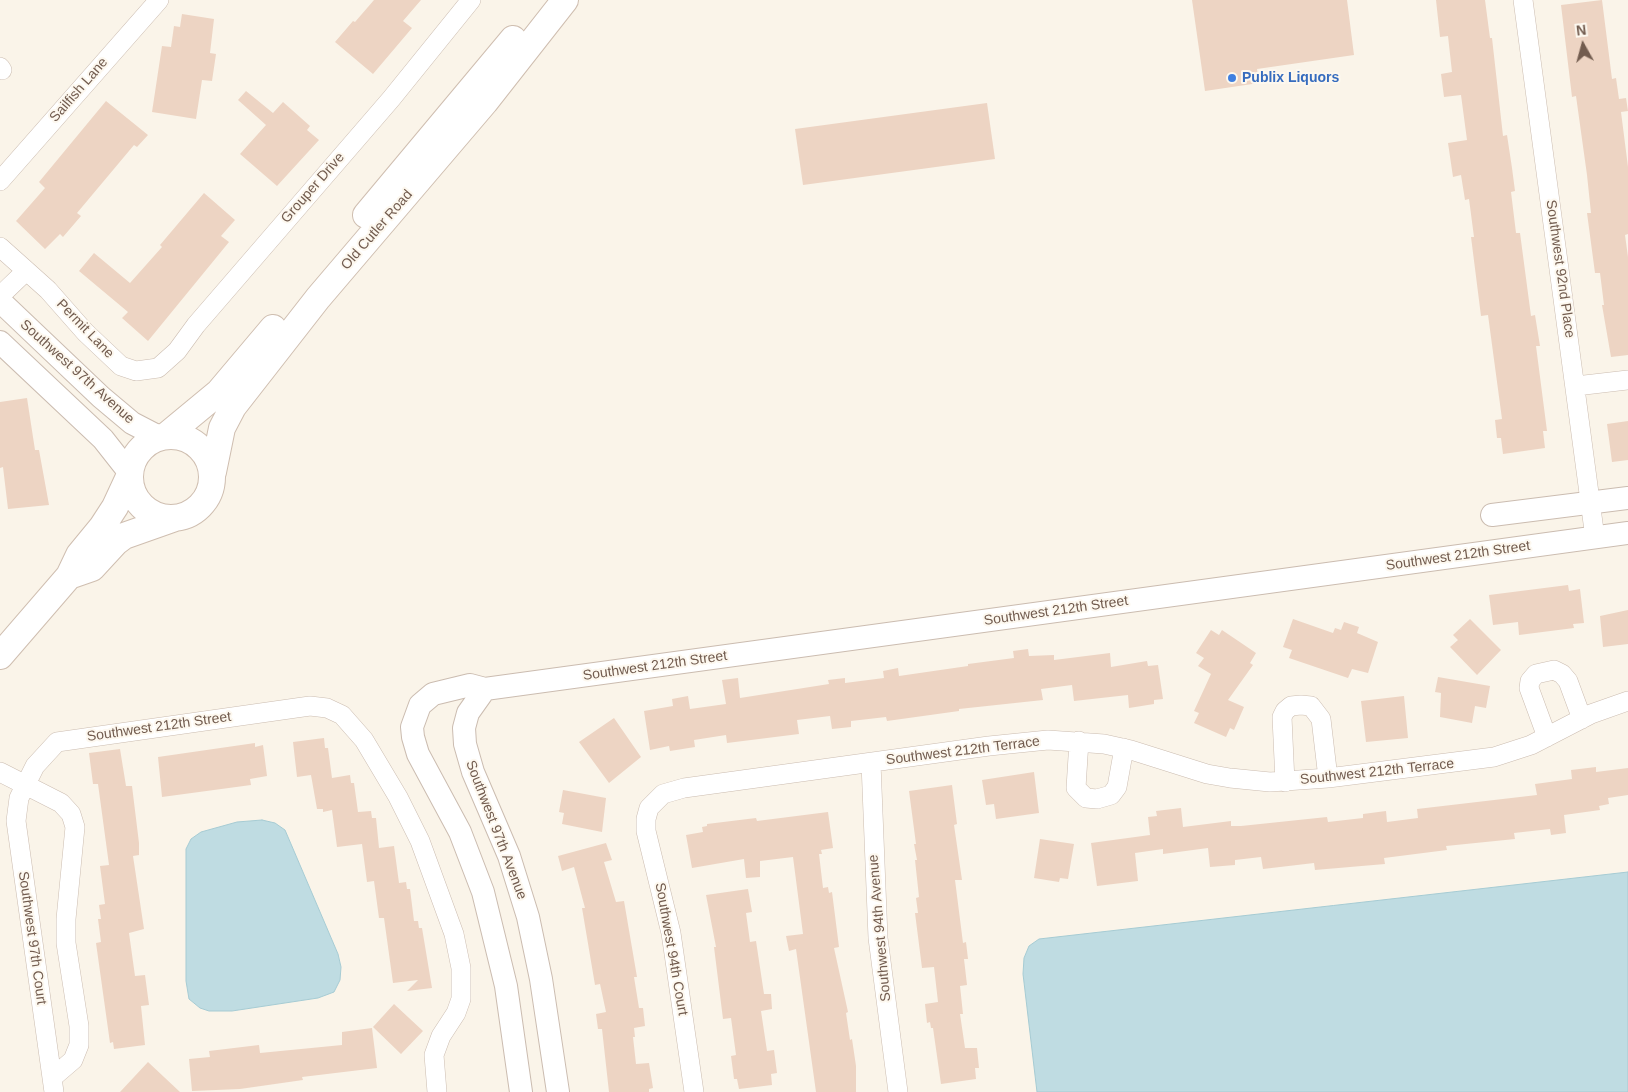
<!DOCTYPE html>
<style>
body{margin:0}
#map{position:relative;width:1628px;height:1092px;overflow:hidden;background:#faf4e9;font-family:Arial,sans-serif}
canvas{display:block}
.north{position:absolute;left:1558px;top:20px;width:50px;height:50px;-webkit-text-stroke:4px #fdf8ef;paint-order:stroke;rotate:353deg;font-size:14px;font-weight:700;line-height:20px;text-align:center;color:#725c4f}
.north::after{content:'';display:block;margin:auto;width:18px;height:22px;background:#725c4f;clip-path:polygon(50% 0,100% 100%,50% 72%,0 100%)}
</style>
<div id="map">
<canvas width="1628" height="1092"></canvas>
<div class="north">N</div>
</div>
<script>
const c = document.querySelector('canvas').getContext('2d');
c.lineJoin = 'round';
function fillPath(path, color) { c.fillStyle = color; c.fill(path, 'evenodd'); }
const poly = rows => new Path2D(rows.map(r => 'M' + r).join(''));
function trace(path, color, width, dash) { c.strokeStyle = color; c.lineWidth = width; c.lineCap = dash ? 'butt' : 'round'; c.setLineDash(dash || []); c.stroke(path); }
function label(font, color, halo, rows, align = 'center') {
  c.font = font + ' Arial,sans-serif'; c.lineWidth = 4; c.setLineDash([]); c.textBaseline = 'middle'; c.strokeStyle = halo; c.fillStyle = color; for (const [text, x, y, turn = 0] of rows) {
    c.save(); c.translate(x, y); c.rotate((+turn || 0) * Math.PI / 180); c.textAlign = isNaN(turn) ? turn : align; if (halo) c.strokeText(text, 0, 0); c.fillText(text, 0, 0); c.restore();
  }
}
const water = poly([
 [262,820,275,823,285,830,338,954,341,967,340,980,334,992,318,998,232,1011,209,1011,200,1008,189,999,186,981,186,849,191,839,201,832,237,822,262,820],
 [1628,872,1628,1092,1037,1092,1023,974,1024,958,1029,946,1039,939,1628,872]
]);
const building = poly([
 [374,0,421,0,403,21,412,28,373,74,335,42,353,21,355,22],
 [1192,0,1347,0,1354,55,1257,69,1259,83,1205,91],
 [1436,0,1485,0,1490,38,1492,38,1503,136,1507,135,1512,168,1515,191,1511,192,1516,233,1520,233,1531,316,1535,315,1540,346,1536,346,1547,431,1543,431,1545,448,1503,454,1501,438,1497,438,1495,420,1502,419,1488,315,1481,316,1471,237,1474,237,1469,199,1465,200,1461,175,1453,177,1448,143,1467,140,1461,95,1444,97,1441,74,1452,72,1448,36,1440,37],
 [1602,0,1612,79,1616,78,1619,99,1626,98,1628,111,1621,112,1628,167,1628,234,1625,235,1628,257,1628,355,1611,357,1602,305,1604,305,1600,273,1595,273,1587,213,1591,213,1587,175,1576,96,1572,97,1561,5],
 [182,14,214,19,210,53,216,54,212,81,202,80,196,119,152,112,162,46,171,47,174,26,180,27],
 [246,91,273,113,283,102,310,126,307,130,319,140,277,186,240,154,266,125,238,100],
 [106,101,148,135,137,147,134,145,77,213,81,216,63,237,60,234,45,249,16,221,45,188,39,182],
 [987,103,995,159,803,185,795,129],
 [204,193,235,220,221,236,229,242,148,341,122,318,128,312,79,271,94,253,130,283,162,247,160,245],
 [27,398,35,450,39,450,49,505,8,509,3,467,0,468,0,402],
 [1628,421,1628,460,1612,462,1607,424],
 [1568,585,1569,591,1580,589,1584,623,1573,624,1574,628,1519,635,1518,622,1493,625,1489,595],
 [1628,610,1628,644,1603,647,1600,616],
 [1293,619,1333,633,1335,628,1341,630,1344,622,1359,627,1357,633,1378,642,1368,673,1352,669,1348,678,1289,658,1292,650,1283,647],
 [1470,619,1501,650,1477,675,1450,647,1458,640,1453,635],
 [1211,630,1219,635,1222,630,1256,653,1250,663,1253,665,1228,700,1244,707,1234,730,1230,728,1226,737,1194,723,1199,713,1194,711,1211,674,1198,666,1204,658,1196,653],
 [1028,649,1029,656,1054,655,1054,660,1110,653,1111,667,1147,661,1148,666,1158,665,1163,699,1154,700,1154,704,1129,708,1128,695,1074,701,1072,685,1041,689,1043,700,959,709,959,711,887,721,886,717,851,721,851,727,832,729,830,716,797,720,799,734,727,743,726,735,694,740,695,747,670,751,669,746,650,750,644,711,673,706,672,699,688,696,690,709,726,704,722,680,738,678,740,698,829,684,828,680,845,678,845,683,884,678,883,671,898,668,899,676,968,666,968,664,1014,658,1013,651],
 [1438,677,1490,686,1486,708,1475,706,1472,723,1440,717,1441,693,1435,692],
 [1404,696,1408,738,1366,742,1361,701],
 [614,718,641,757,609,783,579,742],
 [324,738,325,748,328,748,332,778,350,775,351,783,354,783,358,812,371,811,372,818,376,818,379,848,394,846,399,883,406,882,407,889,410,889,414,921,418,921,419,928,422,928,432,988,407,991,418,980,393,983,384,918,379,918,374,881,367,882,362,844,337,847,332,810,323,812,323,809,317,809,311,775,297,777,293,742],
 [255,743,255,747,263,745,267,776,250,779,251,785,162,797,158,757],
 [120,749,126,786,132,786,139,843,139,855,133,856,144,929,129,933,135,976,145,975,149,1005,141,1006,145,1045,114,1049,113,1042,110,1043,96,943,101,942,98,919,101,919,99,905,105,904,100,866,109,865,98,784,93,784,89,753],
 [1596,767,1596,772,1628,768,1628,795,1608,798,1609,804,1599,806,1600,810,1564,815,1566,833,1551,835,1550,829,1514,833,1515,839,1446,846,1447,850,1384,858,1385,864,1315,870,1314,863,1263,869,1261,857,1235,860,1235,865,1210,867,1208,848,1163,854,1163,849,1135,853,1138,881,1097,886,1091,843,1150,835,1148,817,1157,816,1156,811,1181,808,1183,827,1231,821,1231,826,1241,826,1327,817,1328,822,1363,818,1363,814,1386,811,1387,822,1418,818,1417,809,1537,795,1535,784,1572,779,1571,770],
 [1034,772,1039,813,996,819,994,804,986,805,982,780],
 [952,785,957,824,954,825,962,880,955,880,963,943,966,942,968,959,964,959,967,985,960,986,963,1014,960,1014,965,1048,977,1048,979,1068,975,1068,976,1079,941,1084,933,1028,931,1028,930,1022,927,1023,925,1004,938,1002,934,967,922,968,915,913,918,913,916,898,919,897,915,860,917,860,914,844,916,844,909,791],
 [563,790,606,798,602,832,562,824,564,813,559,812],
 [828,812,833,848,821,850,822,854,819,854,823,888,828,887,829,893,832,892,839,947,834,948,848,1012,846,1013,850,1040,852,1039,856,1066,856,1092,816,1092,796,949,789,951,786,936,803,934,793,857,760,861,760,877,746,878,744,859,692,868,686,835,703,832,702,827,707,826,707,824,756,818,757,821],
 [1040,839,1074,844,1068,879,1060,878,1059,882,1034,878],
 [606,843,612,860,604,862,616,902,624,901,637,977,634,977,639,1008,643,1008,645,1026,634,1028,635,1037,633,1037,636,1064,649,1063,653,1088,649,1089,649,1092,609,1092,602,1029,598,1029,596,1014,606,1012,600,984,595,985,582,908,585,908,574,867,562,871,558,856],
 [748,889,752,912,746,913,750,942,756,941,764,994,771,994,772,1009,761,1011,767,1051,774,1050,777,1073,771,1074,772,1085,739,1089,737,1079,734,1079,731,1056,736,1055,731,1018,723,1019,714,947,716,947,706,895],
 [394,1004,423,1031,401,1054,373,1027],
 [372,1028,377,1068,302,1077,303,1080,240,1089,192,1091,189,1059,210,1057,209,1051,259,1045,260,1053,342,1045,342,1032],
 [148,1062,180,1092,120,1092]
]);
const minor = poly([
 [1523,0,1595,538],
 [0,67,2,70],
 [0,181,159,0],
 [0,247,48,290,85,332,121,366,136,371,158,368,177,351,196,325,391,99,471,0],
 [0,296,26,271],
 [1576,386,1628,380],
 [1547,737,1529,688,1530,681,1536,674,1554,670,1562,674,1568,681,1582,719],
 [1079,741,1076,788,1086,798,1097,799,1111,795,1117,787,1124,748],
 [871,763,878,938,898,1092],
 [0,772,61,803,71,814,75,827,66,919,66,943,79,1026,79,1045,73,1060,52,1078],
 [1285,782,1282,717,1285,711,1291,706,1301,705,1311,706,1321,719,1328,778],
 [54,1092,16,821,19,798,35,766,57,742,310,706,327,708,342,715,364,740,398,797,420,841,454,934,461,968,461,999,456,1013,441,1036,434,1055,437,1092],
 [694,1092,671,933,646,831,646,819,649,808,663,794,684,788,989,746,1048,740,1104,744,1131,750,1207,774,1230,778,1270,782,1328,778,1494,757,1531,745,1591,714,1628,701]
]);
const tertiary = poly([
 [0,301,101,397,132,423,159,437],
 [0,342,103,439,129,472],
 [1492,515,1628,498],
 [485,689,468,713,464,728,465,744,473,772,509,856,528,917,541,979,558,1092],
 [521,1092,506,986,483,892,460,832,418,754,413,737,412,727,420,705,433,694,470,685,485,689,1628,533]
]);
const secondary = poly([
 [366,215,513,39],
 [167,435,219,392,273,328],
 '130 477a41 41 0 1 1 82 0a41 41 0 1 1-82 0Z',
 [213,472,222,428,233,407,318,298,485,102,565,0],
 [69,576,92,568,116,542,124,536,175,518],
 [0,656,69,576,79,555,102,527,115,507,128,479]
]);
const markers = [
 [1232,78,5,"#3f7fe0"]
];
const shopNames = [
 ["Publix Liquors",1242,78]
];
const streetNames = [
 ["Sailfish Lane",79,90,-49],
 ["Grouper Drive",313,188,-49],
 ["Old Cutler Road",377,230,-49],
 ["Southwest 92nd Place",1560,269,82],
 ["Permit Lane",85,329,46],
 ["Southwest 97th Avenue",77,372,42],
 ["Southwest 212th Street",1458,556,-8],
 ["Southwest 212th Street",1056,611,-8],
 ["Southwest 212th Street",655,666,-8],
 ["Southwest 212th Street",159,727,-8],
 ["Southwest 212th Terrace",963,751,-7],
 ["Southwest 212th Terrace",1377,772,-6],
 ["Southwest 97th Avenue",496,830,69],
 ["Southwest 94th Avenue",880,928,-95],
 ["Southwest 97th Court",32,938,82],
 ["Southwest 94th Court",671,949,80]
];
fillPath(water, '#bfdce2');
trace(water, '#a6cbd3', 1);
fillPath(building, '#edd4c3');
trace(minor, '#cbbcb0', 20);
trace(tertiary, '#cbbcb0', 24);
trace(secondary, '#cfbeb0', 28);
trace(minor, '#fff', 19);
trace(tertiary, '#fff', 22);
trace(secondary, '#fff', 26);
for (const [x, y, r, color] of markers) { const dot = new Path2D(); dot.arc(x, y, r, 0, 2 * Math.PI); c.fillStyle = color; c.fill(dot); trace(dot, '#fdf8ef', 2); }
label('bold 14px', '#366cbe', '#fdf8ef', shopNames, 'left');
label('14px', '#725c4f', '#fdf8ef', streetNames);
</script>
